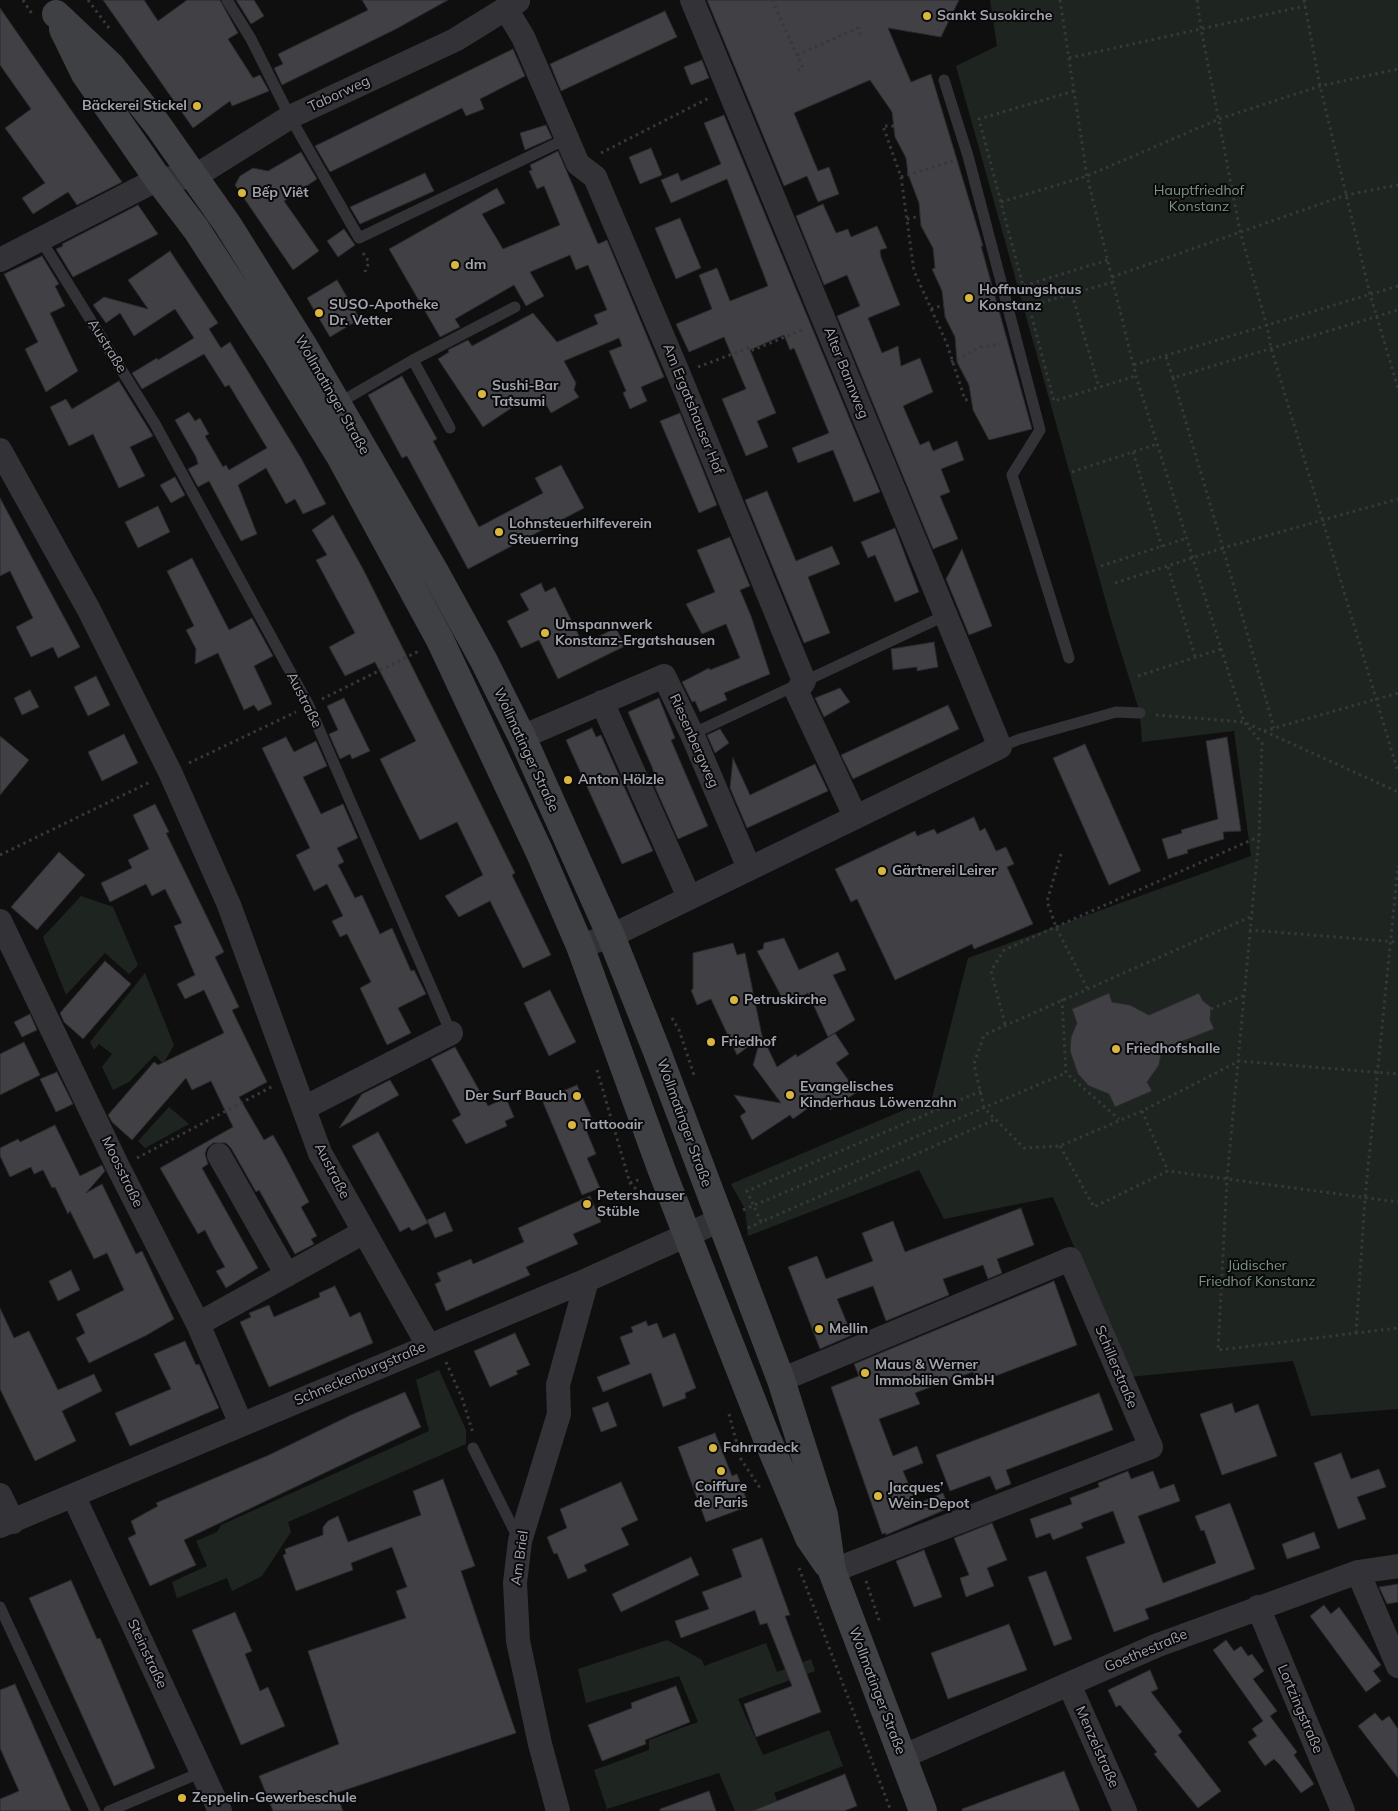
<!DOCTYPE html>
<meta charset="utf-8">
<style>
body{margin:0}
canvas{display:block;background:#0f0f10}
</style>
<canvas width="1398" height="1811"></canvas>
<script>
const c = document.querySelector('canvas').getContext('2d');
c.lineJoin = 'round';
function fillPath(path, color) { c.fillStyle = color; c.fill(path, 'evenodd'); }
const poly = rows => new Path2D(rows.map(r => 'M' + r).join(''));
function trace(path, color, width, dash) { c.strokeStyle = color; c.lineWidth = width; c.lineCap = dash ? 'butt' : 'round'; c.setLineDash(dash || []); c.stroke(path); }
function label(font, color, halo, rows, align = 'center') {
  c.font = font + ' Mulish,sans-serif'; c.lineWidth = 4; c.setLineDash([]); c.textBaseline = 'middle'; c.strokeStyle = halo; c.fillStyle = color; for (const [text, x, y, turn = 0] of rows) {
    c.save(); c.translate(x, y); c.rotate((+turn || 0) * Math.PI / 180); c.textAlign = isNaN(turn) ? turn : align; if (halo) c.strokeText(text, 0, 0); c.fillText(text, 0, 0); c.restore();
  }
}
const green = poly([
 [990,0,1398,0,1398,1409,1311,1416,1293,1361,1129,1377,1053,1197,944,1219,919,1170,748,1236,745,1209,731,1184,932,1098,968,958,1251,856,1234,731,1142,742,1140,713,1111,620,956,66,997,46],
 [81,896,113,907,138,965,129,974,105,953,66,995,43,937],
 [145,973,174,1045,163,1064,155,1055,129,1082,113,1090,102,1067,112,1054,99,1044,94,1050,90,1042],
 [169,1107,189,1124,145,1148,138,1141],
 [439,1370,466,1430,466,1444,288,1522,291,1532,262,1576,232,1591,227,1578,177,1598,172,1582,207,1566,196,1541,217,1532,221,1525,429,1431,416,1380],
 [667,1640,702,1660,704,1666,766,1643,777,1672,811,1659,815,1671,738,1699,763,1755,829,1730,843,1766,774,1793,781,1811,735,1811,719,1773,607,1809,594,1770,649,1750,649,1740,698,1722,679,1676,586,1703,578,1669]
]);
const building = poly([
 [103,0,144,0,158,21,187,0,220,0,238,33,228,39,253,78,260,75,269,91,232,106,230,101,193,128,103,0],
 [236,0,254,0,264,16,251,24,236,0],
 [362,0,448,0,396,29,282,85,274,68,283,64,278,54,368,10,362,0],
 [707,0,959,0,941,37,888,28,911,82,931,74,983,246,981,246,1032,429,989,440,973,410,969,385,957,362,955,337,945,317,942,291,932,269,935,268,933,248,921,226,919,203,908,174,906,158,895,137,892,112,870,80,794,113,818,171,829,167,839,194,818,202,807,176,784,186,707,0],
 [0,8,69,107,122,182,77,205,68,192,33,214,22,198,45,183,5,128,31,109,0,65,0,8],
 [665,11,677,37,561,91,550,64,665,11],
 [513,49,525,76,480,99,484,109,466,116,462,108,330,172,315,146,513,49],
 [702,60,709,78,691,85,684,67,702,60],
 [724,115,880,492,854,502,833,450,798,463,792,448,829,433,794,348,790,350,784,335,750,350,776,413,757,421,768,447,746,456,722,399,746,389,724,337,689,352,676,324,712,309,699,275,717,268,730,301,768,286,727,179,671,203,661,180,678,173,681,181,721,164,704,123,724,115],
 [546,125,552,138,525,150,520,133,546,125],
 [651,148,662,175,640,184,629,157,651,148],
 [558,151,598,244,607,240,664,377,641,387,647,401,630,409,623,393,626,391,609,351,622,346,619,338,564,361,576,383,574,390,579,397,551,413,547,406,525,399,483,427,438,359,449,352,448,350,468,340,472,346,533,313,557,342,598,324,594,315,607,310,588,265,576,270,570,255,530,272,544,296,526,306,514,285,455,319,460,327,440,337,389,249,497,188,505,203,482,214,503,249,560,225,544,186,537,189,529,171,532,170,530,165,558,151],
 [301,152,317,179,284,201,319,251,293,270,235,185,240,176,253,168,268,171,301,152],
 [425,173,434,191,360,224,350,207,425,173],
 [823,204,836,233,848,229,851,237,877,226,887,248,880,250,881,257,900,305,868,318,882,353,898,346,901,366,920,358,933,392,903,406,920,445,929,441,933,451,957,441,964,460,941,469,950,492,940,496,958,539,933,549,837,316,860,306,847,275,824,285,796,216,823,204],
 [138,205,158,234,73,277,56,249,63,246,62,244,138,205],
 [680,218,701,268,676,279,655,228,680,218],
 [344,229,355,245,338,257,327,241,344,229],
 [170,251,218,323,209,329,221,348,230,342,301,458,326,504,303,514,295,499,286,504,266,468,238,485,257,534,241,541,209,481,198,487,188,469,198,464,196,457,175,420,189,412,195,421,200,418,209,434,205,436,223,467,226,465,229,470,267,448,229,385,225,387,204,354,142,389,132,373,157,358,158,360,194,338,175,309,134,336,120,313,106,323,93,305,104,297,148,309,128,280,170,251],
 [42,256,59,284,55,286,65,306,50,313,78,371,46,392,25,349,38,342,4,274,42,256],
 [337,280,360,319,330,337,307,298,337,280],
 [402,376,437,439,433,441,479,527,543,493,535,478,561,465,584,508,468,569,407,456,402,458,368,395,402,376],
 [119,381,153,436,130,447,145,476,119,488,93,434,69,446,50,407,66,399,72,409,119,381],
 [680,413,717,505,699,513,660,421,680,413],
 [175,477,185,495,171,503,160,485,175,477],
 [767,491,796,561,832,546,840,564,808,577,830,633,804,643,745,500,767,491],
 [0,498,80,647,58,658,53,647,31,657,16,627,33,618,10,571,0,576,0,498],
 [158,506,170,532,138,548,125,522,158,506],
 [333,515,363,569,467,776,515,873,512,875,551,955,523,968,490,901,459,917,445,896,483,875,457,822,420,840,400,800,380,759,416,741,375,662,345,676,329,647,355,633,316,560,327,555,312,530,333,515],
 [895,528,919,592,895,602,875,555,868,558,861,542,895,528],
 [730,537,750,586,740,590,751,616,770,674,724,693,727,700,700,712,695,701,692,702,682,682,709,668,710,670,740,658,726,624,702,634,686,604,715,592,697,550,730,537],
 [962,549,992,626,969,635,946,579,962,549],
 [192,558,229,630,252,618,273,656,254,666,272,704,258,711,254,705,244,710,218,653,195,664,196,649,186,630,194,626,167,571,192,558],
 [541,583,545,592,555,587,583,644,616,628,625,646,558,679,539,640,521,648,507,621,529,610,520,594,541,583],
 [934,642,938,667,917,671,917,667,893,670,891,649,934,642],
 [96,676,110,705,88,716,74,687,96,676],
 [840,688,850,702,824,717,815,698,840,688],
 [30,690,39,707,22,715,14,698,30,690],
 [344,698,370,751,352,759,350,754,340,759,329,734,338,730,327,706,344,698],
 [659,698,675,738,671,740,708,826,678,839,651,778,655,776,652,767,628,712,659,698],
 [948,705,959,729,853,779,841,755,948,705],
 [592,728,596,737,601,735,653,851,622,864,566,740,592,728],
 [720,729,729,743,715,753,707,735,720,729],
 [124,734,138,763,102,781,88,752,124,734],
 [0,736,29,760,0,795,0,736],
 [286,737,294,752,316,741,327,766,303,777,321,814,343,804,358,838,337,848,344,862,338,865,355,898,362,895,380,934,392,928,411,971,414,970,426,994,398,1008,411,1033,387,1045,360,988,371,982,347,934,340,937,332,921,343,916,327,884,314,891,296,855,310,848,262,748,286,737],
 [1227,737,1241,831,1223,832,1224,839,1187,850,1188,853,1168,859,1162,839,1182,833,1181,830,1218,819,1206,741,1227,737],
 [1085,744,1141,871,1109,885,1053,758,1085,744],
 [733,758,750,795,815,764,828,791,747,828,730,788,733,758],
 [155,804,169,832,166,833,224,952,215,957,239,1007,232,1010,267,1082,239,1097,264,1140,273,1135,286,1158,309,1202,301,1207,317,1236,311,1239,314,1244,295,1254,259,1190,256,1192,231,1148,226,1143,213,1143,207,1148,205,1154,208,1164,202,1168,258,1268,226,1288,216,1271,225,1267,213,1246,205,1230,198,1234,160,1168,233,1127,211,1081,192,1090,186,1078,132,1140,112,1122,108,1115,154,1062,158,1065,224,1033,204,990,185,999,177,984,195,975,174,926,182,923,165,889,152,896,146,884,110,902,101,883,132,868,128,860,149,849,133,815,155,804],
 [974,817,980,831,985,828,996,851,1006,847,1014,864,1007,867,1033,924,974,949,972,944,895,980,857,899,851,902,835,869,915,831,917,836,934,829,937,834,974,817],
 [59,852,85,875,37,930,11,907,59,852],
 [784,938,799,970,838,952,846,970,833,975,855,1020,828,1037,808,993,786,1005,757,951,763,949,764,943,784,938],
 [733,943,737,955,745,953,762,1036,777,1067,796,1054,797,1057,835,1033,849,1054,836,1063,857,1092,830,1110,822,1098,793,1119,790,1115,752,1140,740,1116,746,1112,734,1095,781,1103,753,1065,761,1037,737,1055,711,999,697,1005,691,990,693,989,693,953,733,943],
 [105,961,131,984,83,1039,64,1022,60,1013,105,961],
 [550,990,576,1042,549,1056,524,1003,550,990],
 [1109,993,1112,1002,1130,1005,1149,1015,1199,993,1203,1001,1211,1007,1210,1020,1214,1029,1162,1049,1159,1065,1147,1082,1152,1091,1115,1107,1109,1094,1089,1086,1078,1074,1070,1051,1071,1037,1077,1023,1072,1009,1109,993],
 [30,1014,37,1030,22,1037,14,1022,30,1014],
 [24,1042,40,1075,0,1095,0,1054,24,1042],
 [455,1047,488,1106,506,1098,514,1117,505,1121,507,1126,466,1144,452,1120,461,1115,431,1059,455,1047],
 [57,1072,73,1104,56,1112,40,1079,57,1072],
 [390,1080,399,1095,339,1128,362,1094,390,1080],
 [577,1085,593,1121,584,1125,596,1154,587,1158,600,1188,582,1195,542,1100,577,1085],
 [55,1125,80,1176,102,1165,105,1171,86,1193,102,1184,136,1254,142,1251,174,1319,147,1335,89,1363,76,1338,85,1333,76,1314,124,1290,107,1253,94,1259,70,1211,68,1214,55,1187,52,1188,43,1170,34,1174,31,1167,10,1177,0,1156,0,1148,18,1139,20,1142,55,1125],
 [378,1132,428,1223,412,1231,409,1227,400,1232,352,1146,378,1132],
 [590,1196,601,1222,573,1234,578,1244,526,1267,530,1275,446,1311,435,1284,441,1281,437,1273,471,1259,473,1264,524,1242,518,1228,590,1196],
 [1021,1208,1034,1245,997,1259,1002,1273,988,1279,983,1265,943,1279,949,1295,886,1321,873,1286,837,1299,852,1335,820,1349,788,1267,817,1256,826,1279,873,1261,862,1233,893,1221,905,1252,1021,1208],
 [445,1212,453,1231,435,1238,427,1220,445,1212],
 [71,1270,80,1290,58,1301,49,1281,71,1270],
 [1054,1281,1077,1345,977,1383,973,1372,944,1382,915,1393,920,1404,879,1419,893,1456,917,1446,923,1463,903,1471,917,1504,943,1493,949,1508,886,1535,886,1533,882,1534,831,1387,859,1376,854,1364,1054,1281],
 [335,1286,350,1317,360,1312,373,1343,269,1387,240,1322,251,1317,249,1313,269,1305,274,1317,320,1297,319,1293,335,1286],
 [0,1308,14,1338,29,1331,58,1390,94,1374,102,1391,62,1411,76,1441,35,1461,0,1389,0,1308],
 [646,1321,648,1326,657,1323,663,1338,675,1333,696,1388,685,1393,686,1398,663,1407,651,1373,603,1392,597,1377,630,1364,620,1337,633,1332,631,1327,646,1321],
 [515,1333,530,1365,516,1371,518,1374,490,1387,474,1351,515,1333],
 [185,1341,196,1365,199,1364,219,1408,130,1446,115,1413,171,1389,154,1354,185,1341],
 [405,1392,421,1427,184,1540,196,1565,150,1586,128,1538,136,1534,131,1521,158,1506,156,1503,269,1455,351,1415,405,1392],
 [1099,1393,1113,1430,1006,1470,1011,1484,996,1490,990,1476,950,1491,936,1455,1099,1393],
 [608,1402,617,1426,601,1432,592,1408,608,1402],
 [1232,1403,1235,1413,1258,1404,1277,1456,1222,1475,1200,1414,1232,1403],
 [715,1433,732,1476,737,1474,749,1506,706,1522,678,1447,715,1433],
 [1341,1453,1351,1479,1379,1469,1386,1487,1357,1497,1366,1519,1338,1529,1314,1463,1341,1453],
 [1128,1471,1131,1479,1153,1471,1160,1489,1174,1484,1180,1501,1138,1516,1163,1583,1216,1563,1204,1530,1201,1531,1195,1516,1230,1503,1255,1569,1145,1609,1149,1619,1114,1632,1086,1557,1125,1543,1113,1511,1081,1523,1083,1528,1053,1540,1050,1533,1036,1538,1030,1519,1072,1504,1070,1498,1099,1487,1098,1483,1128,1471],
 [443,1479,475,1566,461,1571,516,1733,336,1793,343,1811,273,1811,259,1776,339,1744,308,1651,406,1618,396,1591,407,1587,392,1547,351,1563,353,1570,296,1591,283,1555,286,1554,285,1549,323,1535,323,1527,328,1521,338,1516,348,1542,421,1515,413,1491,443,1479],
 [621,1482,638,1520,621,1528,629,1545,584,1565,587,1571,568,1579,557,1553,554,1554,547,1537,567,1528,560,1509,621,1482],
 [992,1523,1007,1560,987,1568,994,1586,966,1597,960,1578,969,1575,954,1538,992,1523],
 [1314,1532,1320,1548,1287,1559,1282,1544,1314,1532],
 [762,1538,790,1615,785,1616,821,1712,756,1737,744,1704,792,1686,767,1623,760,1625,755,1610,681,1638,675,1621,709,1609,702,1592,742,1577,732,1549,762,1538],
 [924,1550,942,1597,914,1607,896,1561,924,1550],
 [691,1557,699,1575,621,1612,612,1594,691,1557],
 [1046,1571,1072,1639,1054,1646,1028,1577,1046,1571],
 [71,1580,97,1639,100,1638,155,1768,114,1786,29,1598,71,1580],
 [1398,1584,1398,1602,1387,1604,1379,1587,1398,1584],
 [1324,1605,1331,1614,1339,1607,1381,1665,1373,1671,1381,1681,1366,1692,1310,1616,1324,1605],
 [235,1612,252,1651,245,1654,260,1691,268,1687,285,1726,241,1745,192,1630,235,1612],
 [1009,1624,1027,1670,948,1699,931,1653,1009,1624],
 [1226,1640,1234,1651,1241,1646,1248,1656,1252,1654,1264,1671,1253,1679,1277,1711,1270,1716,1297,1752,1294,1755,1314,1784,1301,1793,1280,1765,1274,1759,1265,1766,1248,1742,1257,1736,1252,1729,1263,1721,1213,1650,1226,1640],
 [1150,1670,1158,1689,1151,1692,1182,1732,1178,1735,1221,1791,1198,1808,1154,1754,1157,1752,1120,1705,1116,1707,1108,1690,1150,1670],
 [15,1684,36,1732,71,1811,0,1811,0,1799,19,1791,0,1748,0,1690,15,1684],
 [676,1686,690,1722,645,1740,646,1744,602,1761,588,1725,632,1708,631,1703,676,1686],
 [1375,1713,1382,1721,1389,1716,1398,1729,1398,1778,1358,1726,1375,1713],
 [1064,1771,1080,1811,962,1811,962,1809,1064,1771],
 [845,1774,857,1806,844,1811,752,1811,845,1774],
 [709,1791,716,1811,660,1811,660,1809,709,1791]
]);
const path = poly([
 [23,0,32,14],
 [88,0,109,28],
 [772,0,803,68,794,72],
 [1060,0,1087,176,1136,376,1244,722,1262,743,1259,837,1227,1179,1218,1350,1398,1328],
 [1197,0,1201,28,1240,231,1267,326,1271,348,1398,772],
 [1304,0,1320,86,1370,294,1398,388],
 [797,55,858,28,862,38],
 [1069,58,1305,6],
 [1074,91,979,119,1023,286,1108,260],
 [894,126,883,126,901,177,914,271,947,344,965,400,971,399],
 [601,153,709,98],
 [901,177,953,161],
 [1001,202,1087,176,1219,119,1320,86,1398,69],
 [907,219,921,216],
 [363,253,369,262,365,272],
 [1112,277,1346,195,1398,185],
 [1113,282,1029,306,1054,401,1136,376],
 [1072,294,1099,387],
 [931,309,944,305],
 [1166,357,1173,378,1398,310],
 [951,362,981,347,1000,344],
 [1134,365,1398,286],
 [698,367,751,347,753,350,804,329],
 [1173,378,1223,548,1398,499],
 [1133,452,1162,547],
 [1072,472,1157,444],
 [1101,566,1187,538],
 [1168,567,1195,656],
 [1115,583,1223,548,1274,728],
 [1138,676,1221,649],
 [322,699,419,651],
 [1156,715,1244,722,1398,792],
 [1264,731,1398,693],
 [189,763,296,712],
 [1061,854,1047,901,1056,927,1087,988],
 [0,855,150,782],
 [1250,917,984,1035,974,1064,984,1108,1024,1148,1060,1146,1142,1111,1239,1061,1398,1074],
 [1249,930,1398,942],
 [1062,999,1066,1073,1119,1119],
 [1211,1009,1245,995],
 [672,1018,679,1030,694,1075],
 [1005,1024,991,971,1004,950,1258,837],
 [597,1070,630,1183,645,1198],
 [981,1091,747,1191,761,1222,996,1119],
 [1142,1111,1168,1171],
 [1060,1146,1094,1207,1168,1171,1398,1202],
 [137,1158,273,1086],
 [630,1183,641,1179],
 [743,1210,1066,1073],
 [748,1228,761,1222],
 [1356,1333,1365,1198,1398,866],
 [446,1362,462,1398,473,1433],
 [729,1414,741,1459,760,1488],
 [799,1568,891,1811],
 [866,1581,880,1623]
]);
const lane = poly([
 [227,0,251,39,290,117,359,238,566,139],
 [944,80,968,156,1040,430,1012,475,1069,658],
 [41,240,155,424,309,706,451,1033],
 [413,360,515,307],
 [337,404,413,360,450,428],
 [692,734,944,616],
 [1000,747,1020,739,1116,712,1140,713],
 [473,1448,519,1540],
 [0,1607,95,1811],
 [109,1811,202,1772]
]);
const street = poly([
 [506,9,523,37,578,164,595,177,679,375,804,681,797,692,855,816],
 [0,260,158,179,194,177,290,117,455,40,518,1],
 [0,450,89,610,170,772,229,905,320,1153,428,1345],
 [602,702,689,897],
 [522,737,664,676,692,734,749,868],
 [0,921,118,1167,198,1324,241,1424],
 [580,946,611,936,1000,747,692,0],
 [304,1108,451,1033],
 [219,1155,287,1275],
 [198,1324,364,1232],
 [781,1380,1070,1259,1151,1447,832,1571],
 [0,1495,13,1522],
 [74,1497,220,1811],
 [0,1526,587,1280,720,1220],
 [1358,1572,1398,1666],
 [1258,1607,1343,1811],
 [1069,1684,1125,1811],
 [902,1757,1158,1645,1358,1572,1398,1566],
 [558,1811,540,1744,518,1641,515,1583,520,1541,559,1414,558,1385,587,1280]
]);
const secondary = poly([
 [56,14,111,66,157,124,228,225,306,350,435,572,484,661,522,737,611,936,656,1049,781,1380,824,1515,832,1571,923,1811],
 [63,29,85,74,158,179,196,229,277,354,341,458,440,640,539,851,580,946,662,1171,766,1436,809,1538,827,1564]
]);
const markers = [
 [927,16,5,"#d9b73e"],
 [197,106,5,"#d9b73e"],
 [242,193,5,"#d9b73e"],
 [455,265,5,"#d9b73e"],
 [969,298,5,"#d9b73e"],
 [319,313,5,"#d9b73e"],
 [482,394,5,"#d9b73e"],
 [499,532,5,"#d9b73e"],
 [545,633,5,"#d9b73e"],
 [568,780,5,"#d9b73e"],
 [882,871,5,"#d9b73e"],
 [734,1000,5,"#d9b73e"],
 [711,1042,5,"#d9b73e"],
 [1116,1049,5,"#d9b73e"],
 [790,1095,5,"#d9b73e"],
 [577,1096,5,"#d9b73e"],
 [572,1125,5,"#d9b73e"],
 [587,1204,5,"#d9b73e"],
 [819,1329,5,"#d9b73e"],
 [865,1373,5,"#d9b73e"],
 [713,1448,5,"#d9b73e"],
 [721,1471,5,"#d9b73e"],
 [878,1496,5,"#d9b73e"],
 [182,1798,5,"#d9b73e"]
];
const poiNames = [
 ["Sankt Susokirche",937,16],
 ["Bäckerei Stickel",187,106,"right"],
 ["Bếp Viêt",252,193],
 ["dm",465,265],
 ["Hoffnungshaus",979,290],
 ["Konstanz",979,306],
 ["SUSO-Apotheke",329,305],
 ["Dr. Vetter",329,321],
 ["Sushi-Bar",492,386],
 ["Tatsumi",492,402],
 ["Lohnsteuerhilfeverein",509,524],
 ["Steuerring",509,540],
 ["Umspannwerk",555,625],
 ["Konstanz-Ergatshausen",555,641],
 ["Anton Hölzle",578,780],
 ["Gärtnerei Leirer",892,871],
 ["Petruskirche",744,1000],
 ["Friedhof",721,1042],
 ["Friedhofshalle",1126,1049],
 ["Evangelisches",800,1087],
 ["Kinderhaus Löwenzahn",800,1103],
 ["Der Surf Bauch",567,1096,"right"],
 ["Tattooair",582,1125],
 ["Petershauser",597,1196],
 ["Stüble",597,1212],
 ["Mellin",829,1329],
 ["Maus & Werner",875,1365],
 ["Immobilien GmbH",875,1381],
 ["Fahrradeck",723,1448],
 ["Coiffure",721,1487,"center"],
 ["de Paris",721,1503,"center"],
 ["Jacques’",888,1488],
 ["Wein-Depot",888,1504],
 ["Zeppelin-Gewerbeschule",192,1798]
];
const streetNames = [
 ["Taborweg",339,94,-25],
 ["Austraße",107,346,58],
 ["Alter Bannweg",846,373,68],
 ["Wollmatinger Straße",332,395,60],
 ["Am Ergatshauser Hof",693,409,68],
 ["Austraße",304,700,63],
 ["Riesenbergweg",694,741,66],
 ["Wollmatinger Straße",526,750,65],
 ["Wollmatinger Straße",684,1123,70],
 ["Austraße",332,1171,63],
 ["Moosstraße",122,1172,64],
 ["Schillerstraße",1116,1367,67],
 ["Schneckenburgstraße",360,1374,-23],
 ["Am Briel",520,1558,-82],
 ["Goethestraße",1146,1651,-23],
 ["Steinstraße",147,1654,65],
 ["Wollmatinger Straße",877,1691,69],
 ["Lortzingstraße",1300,1709,67],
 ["Menzelstraße",1097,1747,66]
];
const parkNames = [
 ["Hauptfriedhof",1199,191],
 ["Konstanz",1199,207],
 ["Jüdischer",1257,1266],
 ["Friedhof Konstanz",1257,1282]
];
fillPath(green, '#1e241f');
fillPath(building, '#414145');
trace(building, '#2a292c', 1);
trace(path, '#37383c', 3, [2.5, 4]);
trace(lane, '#333337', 11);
trace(street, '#333337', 24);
trace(secondary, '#3f4044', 28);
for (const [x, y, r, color] of markers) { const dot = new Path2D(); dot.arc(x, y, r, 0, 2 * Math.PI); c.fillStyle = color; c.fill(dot); trace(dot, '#0a0a0b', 2); }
label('bold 14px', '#a2a5af', '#0a0a0b', poiNames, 'left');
label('14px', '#a2a5af', '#0a0a0b', streetNames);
label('14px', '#7b9880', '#0a0a0b', parkNames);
</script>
